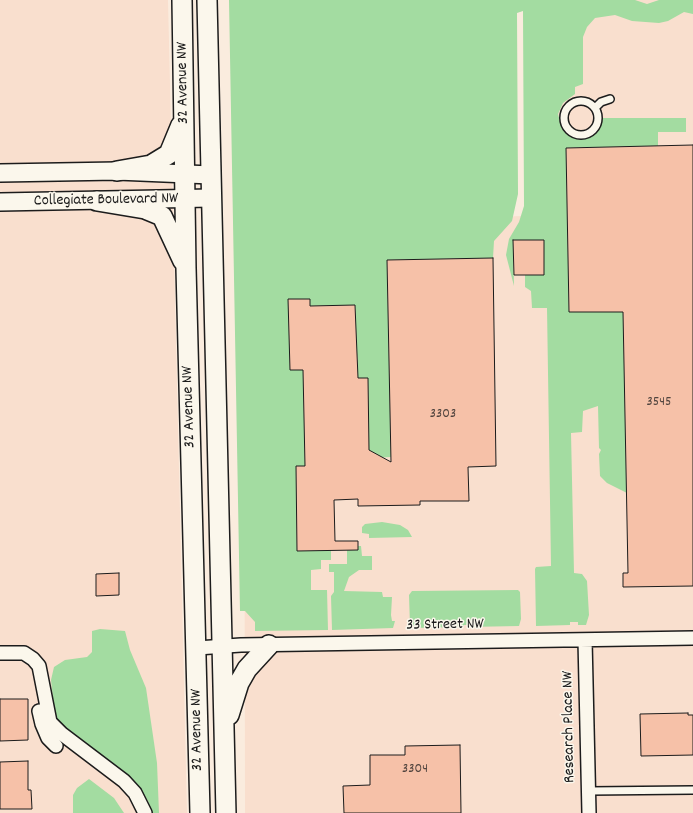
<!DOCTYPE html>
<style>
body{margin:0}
canvas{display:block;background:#faecde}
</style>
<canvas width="693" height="813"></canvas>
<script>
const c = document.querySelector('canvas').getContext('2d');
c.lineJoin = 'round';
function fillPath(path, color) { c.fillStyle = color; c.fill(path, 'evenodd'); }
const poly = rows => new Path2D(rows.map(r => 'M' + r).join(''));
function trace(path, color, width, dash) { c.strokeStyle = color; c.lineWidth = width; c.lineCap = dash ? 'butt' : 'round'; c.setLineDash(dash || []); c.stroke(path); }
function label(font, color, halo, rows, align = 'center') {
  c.font = font + ' Dekko,sans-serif'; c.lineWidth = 3; c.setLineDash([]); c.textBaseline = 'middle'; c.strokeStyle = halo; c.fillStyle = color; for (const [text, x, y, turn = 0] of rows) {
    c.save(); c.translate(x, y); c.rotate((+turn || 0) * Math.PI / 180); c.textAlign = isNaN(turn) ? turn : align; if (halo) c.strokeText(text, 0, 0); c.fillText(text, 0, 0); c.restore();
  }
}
const built = poly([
 [0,0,168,0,187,813,0,813],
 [555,0,693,0,693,813,245,813,244,224,560,215]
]);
const green = poly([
 [229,0,635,0,647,4,659,0,693,0,693,14,684,12,668,21,659,23,632,21,615,15,595,18,587,27,583,37,583,84,575,87,575,94,563,103,558,114,561,125,565,132,574,136,581,138,590,136,597,131,603,118,686,118,686,132,658,132,658,146,566,148,569,312,623,312,627,493,607,483,600,476,599,454,601,450,599,448,598,406,583,411,582,432,571,433,574,573,582,574,587,581,589,615,586,625,578,625,578,622,570,622,570,625,536,626,535,569,536,567,551,566,547,308,532,308,531,291,525,287,525,275,544,275,544,240,513,241,514,286,506,255,509,239,519,222,524,206,523,11,517,13,518,194,512,221,494,241,493,258,387,260,391,457,372,458,369,452,368,378,354,378,356,360,358,360,357,355,356,354,355,305,310,306,310,299,289,299,290,370,303,370,305,464,307,464,307,466,296,467,297,551,331,550,331,560,321,560,321,569,311,570,311,590,327,590,328,630,255,631,255,622,245,611,240,611],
 [382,522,400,525,408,530,412,537,369,538,369,534,362,533,362,527,365,524],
 [358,541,358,546,361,546,362,556,372,556,372,570,359,570,349,577,344,591,382,592,383,597,392,597,391,615,392,621,395,621,393,628,332,630,331,596,334,592,334,572,329,572,329,564,347,564,347,542],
 [518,590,520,592,521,619,519,626,467,627,467,625,464,625,464,627,411,628,410,626,409,595,412,591],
 [100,629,125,631,130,650,146,688,157,763,159,813,152,813,148,801,136,784,61,726,55,718,51,680,54,667,65,660,87,657,92,652,92,631],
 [89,779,114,798,124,813,73,813,73,795,77,788]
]);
const building = poly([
 [693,145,693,586,623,587,623,573,628,573,623,312,569,312,566,148,693,145],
 [513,240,544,240,544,275,514,275,513,240],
 [493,258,496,466,468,467,469,501,420,501,420,505,358,506,358,499,334,500,335,541,358,541,358,550,297,551,296,466,305,466,303,370,290,370,288,299,310,299,310,306,355,305,358,378,368,378,369,450,391,462,387,260,493,258],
 [119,573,119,595,96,596,96,574,119,573],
 [0,699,28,699,28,740,0,741,0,699],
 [688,713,688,715,693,715,693,755,641,756,640,714,688,713],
 [460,745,461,813,344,813,343,786,370,785,370,755,405,755,405,746,460,745],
 [28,761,28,790,31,790,32,809,0,809,0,762,28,761]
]);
const service = poly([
 '564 118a17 17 0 1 1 34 0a17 17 0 1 1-34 0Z',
 [595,108,601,102,610,99],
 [589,791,693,790]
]);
const minor = poly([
 [585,640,589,813],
 [197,648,241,645,693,638],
 [0,653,24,653,33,659,39,666,50,722,62,734,124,781,135,793,145,813],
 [39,711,42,724,48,738,56,746]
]);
const tertiary = poly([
 [0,173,117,171,211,175],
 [0,202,211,198]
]);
const secondary = poly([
 [182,0,186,268,200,813],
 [207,0,226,813],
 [117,171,151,165,169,154,181,125],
 [97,201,145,209,162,216,183,261],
 [229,715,239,683,247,669,269,645]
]);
const numberNames = [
 ["3545",659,403],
 ["3303",443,415],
 ["3304",415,770]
];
const streetNames = [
 ["32 Avenue NW",184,83,-91],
 ["Collegiate Boulevard NW",106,201,-1],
 ["32 Avenue NW",190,407,-92],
 ["33 Street NW",445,626,-1],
 ["Research Place NW",570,727,-91],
 ["32 Avenue NW",198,730,-91]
];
fillPath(built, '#f9dfce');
fillPath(green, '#a3dca1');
fillPath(building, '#f6c1a8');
trace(building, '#1c1c1c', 1);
trace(service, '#1c1c1c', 10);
trace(minor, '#1c1c1c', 16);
trace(tertiary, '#1c1c1c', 20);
trace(secondary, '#1c1c1c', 22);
trace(service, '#fbf7ec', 7);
trace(minor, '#fbf7ec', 13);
trace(tertiary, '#fbf7ec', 17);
trace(secondary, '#fbf7ec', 19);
label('14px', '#52453f', null, numberNames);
label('16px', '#1c1c1c', '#fbf7ec', streetNames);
</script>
